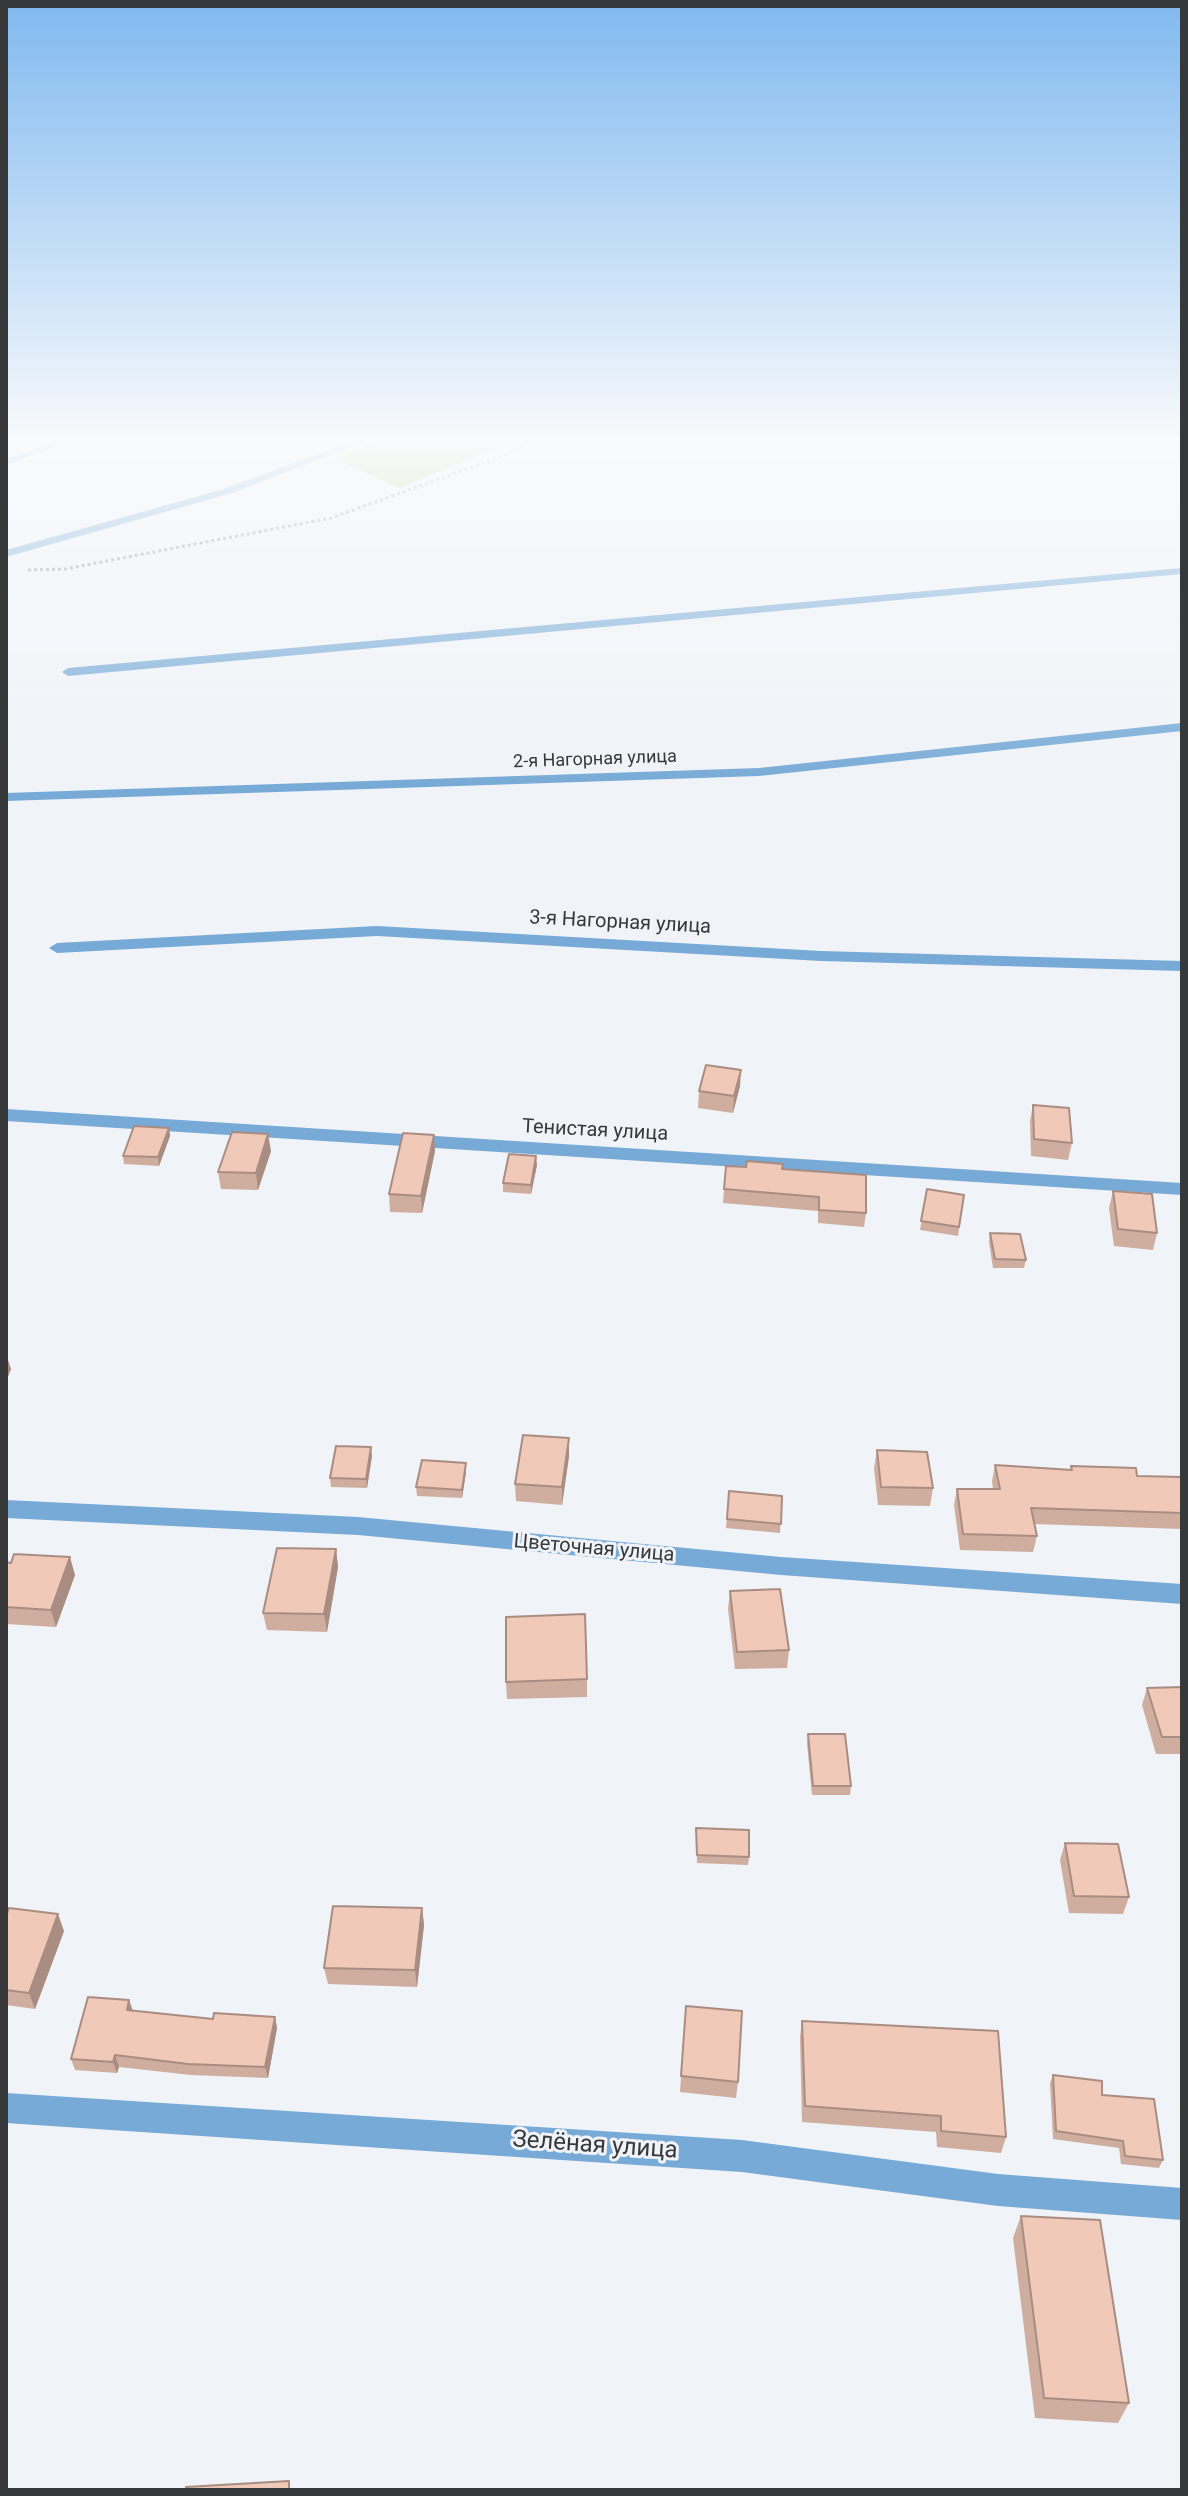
<!DOCTYPE html>
<meta charset="utf-8">
<style>
body{margin:0}
#map{position:relative;width:1188px;height:2496px;overflow:hidden;background:#f0f3f8;font-family:Roboto,sans-serif}
canvas{display:block}
.frame{position:absolute;inset:0;border:8px solid #37383a;pointer-events:none}
</style>
<div id="map">
<canvas width="1188" height="2496"></canvas>
<div class="frame"></div>
</div>
<script>
const c = document.querySelector('canvas').getContext('2d');
c.lineJoin = 'round';
function fillPath(path, color) { c.fillStyle = color; c.fill(path, 'evenodd'); }
const poly = rows => new Path2D(rows.map(r => 'M' + r).join(''));
function trace(path, color, width, dash) { c.strokeStyle = color; c.lineWidth = width; c.lineCap = dash ? 'butt' : 'round'; c.setLineDash(dash || []); c.stroke(path); }
function label(font, color, halo, rows, align = 'center') {
  c.font = font + ' Roboto,sans-serif'; c.lineWidth = 6; c.setLineDash([]); c.textBaseline = 'middle'; c.strokeStyle = halo; c.fillStyle = color; for (const [text, x, y, turn = 0] of rows) {
    c.save(); c.translate(x, y); c.rotate((+turn || 0) * Math.PI / 180); c.textAlign = isNaN(turn) ? turn : align; if (halo) c.strokeText(text, 0, 0); c.fillText(text, 0, 0); c.restore();
  }
}
const green = poly([
 [388,437,521,437,400,488,336,459]
]);
const path = poly([
 [28,570,65,569,331,518,503,456,539,437]
]);
const minor = poly([
 [67,437,81,437,6,465,6,459,67,437],
 [363,437,377,437,232,493,6,557,6,550,224,489,363,437],
 [1182,568,1182,574,68,676,62,672,68,668,1182,568],
 [1182,723,1182,731,759,776,6,801,6,793,759,768,1182,723],
 [377,926,821,951,1182,961,1182,971,821,961,377,936,57,953,49,948,57,943,377,926],
 [6,1109,1182,1183,1182,1195,6,1121,6,1109],
 [6,1500,358,1517,781,1557,1182,1584,1182,1604,781,1575,358,1535,6,1518,6,1500],
 [6,2093,742,2140,998,2174,1182,2188,1182,2220,998,2206,742,2172,6,2123,6,2093]
]);
const wall = poly([
 [740,1086,733,1113,698,1108,699,1091],
 [1033,1105,1072,1143,1068,1160,1031,1156,1030,1121],
 [169,1128,170,1136,159,1166,124,1164,123,1156],
 [271,1151,258,1190,221,1189,218,1172],
 [435,1151,422,1213,390,1212,389,1194],
 [537,1165,531,1194,503,1192,503,1183],
 [726,1166,782,1169,866,1213,864,1227,818,1223,818,1211,723,1203],
 [927,1189,964,1195,958,1236,920,1230],
 [1113,1191,1157,1233,1153,1250,1114,1246,1109,1208],
 [990,1233,1026,1260,1024,1268,993,1268,989,1242],
 [877,1450,933,1488,930,1506,878,1505,874,1468],
 [372,1456,367,1488,331,1487,330,1478],
 [569,1456,562,1505,516,1501,515,1484],
 [466,1463,466,1472,462,1498,417,1496,416,1487],
 [995,1465,1070,1470,1071,1466,1137,1476,1182,1477,1182,1529,1034,1524,1037,1536,1033,1552,960,1550,954,1505,957,1489,993,1489,992,1481],
 [729,1491,782,1496,780,1533,726,1528],
 [336,1549,338,1567,327,1632,267,1630,263,1613],
 [6,1562,75,1575,56,1627,6,1624],
 [730,1591,789,1650,787,1668,735,1669,728,1609],
 [587,1679,587,1697,507,1699,506,1682],
 [1182,1687,1182,1754,1156,1754,1142,1705,1147,1688],
 [808,1734,851,1786,850,1795,812,1795,807,1743],
 [696,1828,749,1857,748,1865,697,1863],
 [1065,1843,1129,1897,1123,1914,1069,1913,1060,1860],
 [422,1908,424,1925,417,1987,328,1984,324,1968],
 [6,1916,64,1931,35,2009,6,2005],
 [686,2006,738,2082,736,2098,680,2092],
 [133,2011,213,2019,275,2017,277,2028,268,2078,191,2075,119,2067,117,2073,75,2070,71,2059],
 [802,2021,1006,2137,1001,2153,937,2147,936,2132,802,2122,800,2037],
 [1053,2075,1102,2095,1163,2160,1159,2168,1121,2164,1119,2148,1053,2139,1050,2083],
 [1021,2216,1129,2403,1118,2423,1035,2418,1013,2238]
]);
const shadedWall = poly([
 [741,1070,740,1086,733,1113,734,1096],
 [169,1128,170,1136,159,1166,158,1157],
 [268,1134,271,1151,258,1190,256,1173],
 [434,1135,435,1151,422,1213,421,1196],
 [536,1156,537,1165,531,1194,531,1185],
 [8,1360,11,1369,6,1382,6,1366],
 [569,1438,569,1456,562,1505,562,1487],
 [371,1447,372,1456,367,1488,366,1479],
 [466,1463,466,1472,462,1498,462,1490],
 [336,1549,338,1567,327,1632,324,1614],
 [70,1557,75,1575,56,1627,51,1610],
 [422,1908,424,1925,417,1987,415,1970],
 [58,1914,64,1931,35,2009,29,1993],
 [129,2000,133,2011,127,2010],
 [275,2017,277,2028,268,2078,265,2067],
 [115,2055,119,2067,117,2073,113,2062]
]);
const building = poly([
 [706,1065,741,1070,734,1096,699,1091,706,1065],
 [1033,1105,1069,1108,1072,1143,1034,1139,1033,1105],
 [134,1126,169,1128,158,1157,123,1156,134,1126],
 [232,1132,268,1134,256,1173,218,1172,232,1132],
 [403,1133,434,1135,421,1196,389,1194,403,1133],
 [509,1154,536,1156,531,1185,503,1183,509,1154],
 [747,1161,783,1164,782,1169,866,1175,866,1213,819,1210,819,1197,724,1189,726,1166,746,1167,747,1161],
 [927,1189,964,1195,959,1227,921,1221,927,1189],
 [1113,1191,1152,1194,1157,1233,1118,1229,1113,1191],
 [990,1233,1020,1234,1026,1260,995,1259,990,1233],
 [523,1435,569,1438,562,1487,515,1484,523,1435],
 [336,1446,371,1447,366,1479,330,1478,336,1446],
 [877,1450,927,1452,933,1488,881,1487,877,1450],
 [422,1460,466,1463,462,1490,416,1487,422,1460],
 [995,1465,1072,1470,1071,1466,1136,1468,1137,1476,1182,1477,1182,1513,1031,1508,1037,1536,963,1534,957,1489,1000,1489,995,1465],
 [729,1491,782,1496,781,1524,727,1519,729,1491],
 [277,1548,336,1549,324,1614,263,1613,277,1548],
 [14,1554,70,1557,51,1610,6,1607,6,1562,11,1563,14,1554],
 [780,1589,789,1650,737,1652,730,1591,780,1589],
 [585,1614,587,1679,506,1682,506,1617,585,1614],
 [1182,1687,1182,1737,1162,1737,1147,1688,1182,1687],
 [808,1734,845,1734,851,1786,813,1786,808,1734],
 [696,1828,749,1830,749,1857,697,1855,696,1828],
 [1065,1843,1118,1844,1129,1897,1074,1896,1065,1843],
 [333,1906,422,1908,415,1970,324,1968,333,1906],
 [9,1908,58,1914,29,1993,6,1990,6,1916,9,1908],
 [88,1997,129,2000,127,2010,213,2019,214,2013,275,2017,265,2067,188,2064,115,2055,113,2062,71,2059,88,1997],
 [686,2006,742,2011,738,2082,681,2076,686,2006],
 [802,2021,998,2031,1006,2137,941,2131,941,2116,805,2106,802,2021],
 [1053,2075,1102,2081,1102,2095,1154,2099,1163,2160,1125,2156,1123,2141,1056,2131,1053,2075],
 [1021,2216,1100,2220,1129,2403,1044,2398,1021,2216],
 [289,2481,289,2490,186,2490,186,2487,289,2481]
]);
const farStreetnames = [
 ["2-я Нагорная улица",595,760,-2]
];
const streetNames = [
 ["3-я Нагорная улица",620,923,3],
 ["Тенистая улица",595,1131,3],
 ["Цветочная улица",594,1549,5]
];
const nearStreetnames = [
 ["Зелёная улица",595,2146,4]
];
fillPath(green, '#c7d26f');
trace(path, '#97999d', 3, [3, 3]);
fillPath(minor, '#77aad6');
fillPath(wall, '#cfad9f');
fillPath(shadedWall, '#a98d82');
fillPath(building, '#f1c9b9');
trace(building, '#a98d82', 2);
const sky = c.createLinearGradient(0, 0, 0, 786);
sky.addColorStop(0, '#80b9ef');
sky.addColorStop(0.56, '#f8fafc');
sky.addColorStop(1, '#f8fafc00');
c.fillStyle = sky;
c.fillRect(0, 0, 1188, 786);
label('18px', '#37383a', '#f0f3f8', farStreetnames);
label('20px', '#37383a', '#f0f3f8', streetNames);
label('24px', '#37383a', '#f0f3f8', nearStreetnames);
</script>
